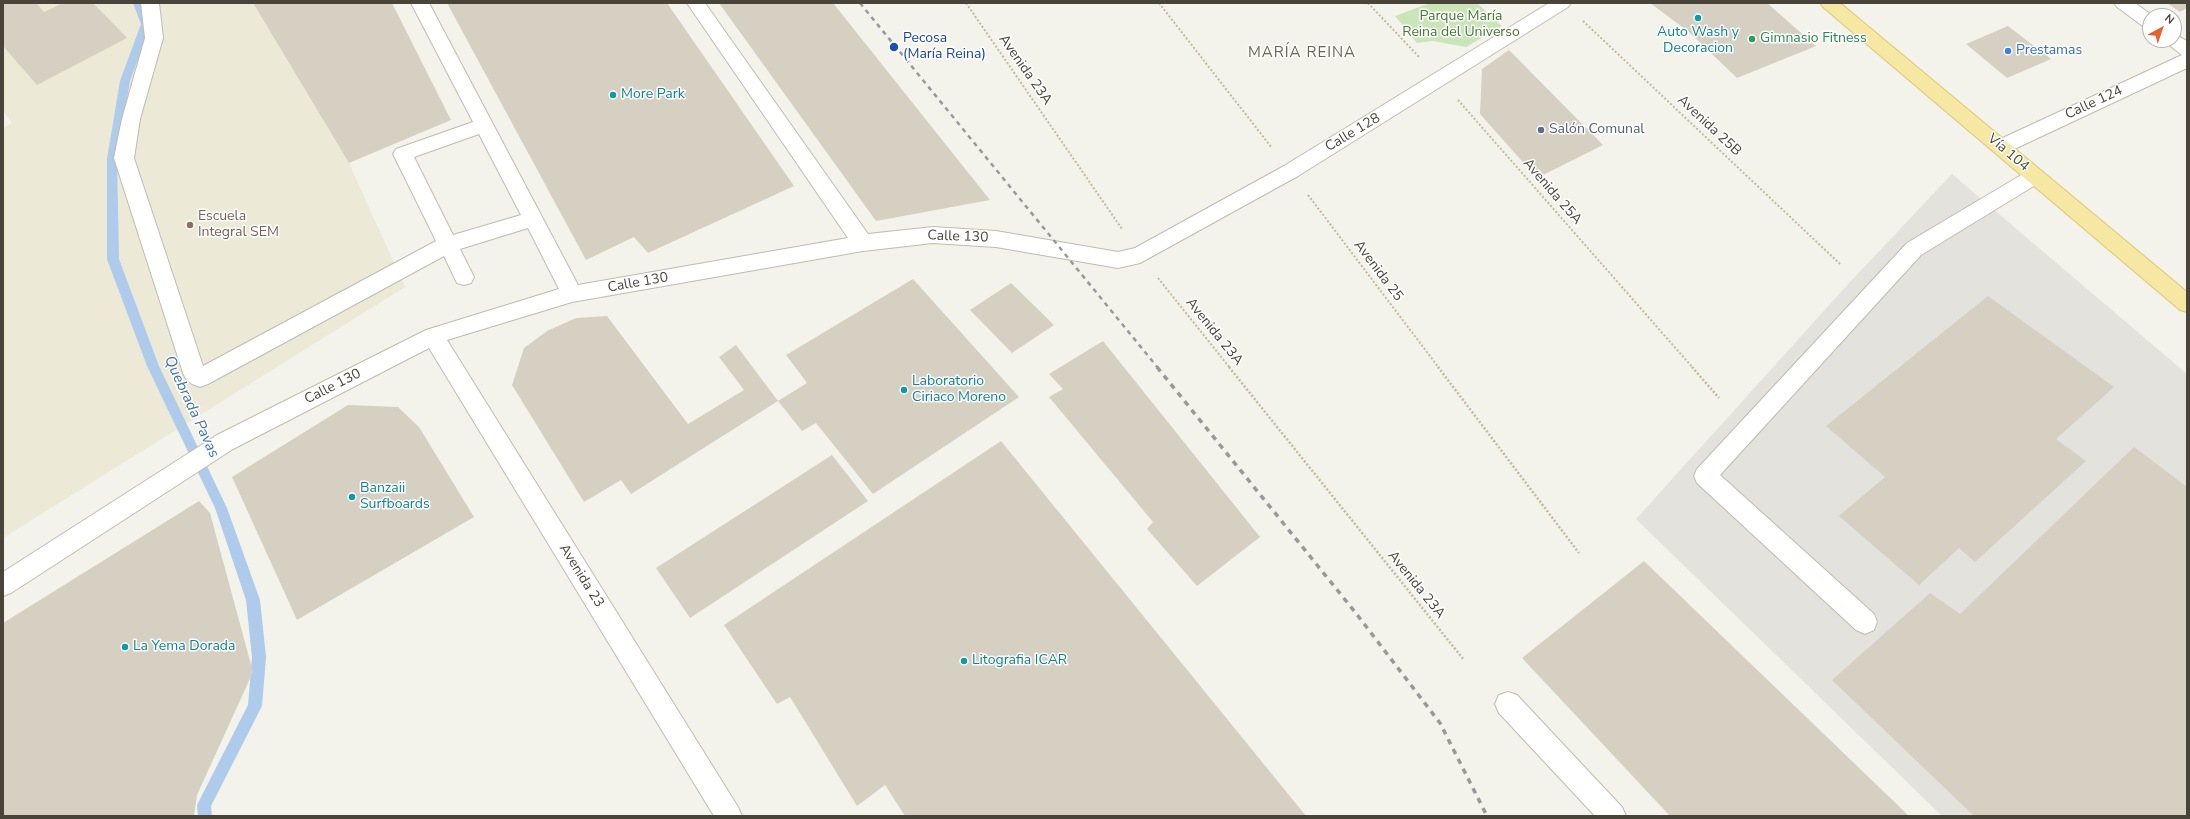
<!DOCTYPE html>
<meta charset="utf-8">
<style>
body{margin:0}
#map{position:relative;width:2190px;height:819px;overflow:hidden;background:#f4f3eb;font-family:"Nunito Sans",sans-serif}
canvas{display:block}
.frame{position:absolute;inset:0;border:4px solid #48443a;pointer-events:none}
.north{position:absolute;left:2142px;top:8px;width:40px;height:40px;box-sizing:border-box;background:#fff;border:1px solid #b6b4b0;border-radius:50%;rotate:40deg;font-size:11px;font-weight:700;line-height:16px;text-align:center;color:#48443a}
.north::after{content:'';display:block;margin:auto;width:14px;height:18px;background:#e7612f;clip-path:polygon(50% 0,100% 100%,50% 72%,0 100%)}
</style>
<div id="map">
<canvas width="2190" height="819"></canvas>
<div class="frame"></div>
<div class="north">N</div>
</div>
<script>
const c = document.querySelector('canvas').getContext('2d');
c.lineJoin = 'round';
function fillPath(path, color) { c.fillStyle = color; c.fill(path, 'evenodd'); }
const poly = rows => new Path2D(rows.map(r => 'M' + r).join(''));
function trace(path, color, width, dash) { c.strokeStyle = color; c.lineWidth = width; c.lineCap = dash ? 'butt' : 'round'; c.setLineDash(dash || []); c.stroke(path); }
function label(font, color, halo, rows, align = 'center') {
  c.font = font + ' "Nunito Sans",sans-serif'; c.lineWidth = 3; c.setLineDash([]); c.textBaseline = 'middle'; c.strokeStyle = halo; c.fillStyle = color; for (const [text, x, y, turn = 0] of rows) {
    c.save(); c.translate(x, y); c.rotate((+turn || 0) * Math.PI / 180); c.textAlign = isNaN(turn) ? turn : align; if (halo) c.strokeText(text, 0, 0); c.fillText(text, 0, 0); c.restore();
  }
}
const industrial = poly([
 [1952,174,2187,374,2187,816,1942,816,1636,519,1849,283]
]);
const education = poly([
 [3,3,253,3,349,163,405,287,3,538,3,128,12,123,3,111]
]);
const green = poly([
 [1430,3,1477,3,1502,26,1466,47,1433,41,1417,43,1395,16]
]);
const stream = poly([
 [133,3,143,3,151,24,130,81,117,159,119,259,159,366,227,508,260,600,266,657,262,706,211,806,212,816,198,816,197,805,248,705,252,657,246,600,215,508,147,366,107,259,107,159,120,81,141,24,133,3]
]);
const building = poly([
 [3,3,36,3,44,12,63,3,93,3,127,38,37,85,3,46],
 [253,3,392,3,451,120,349,163],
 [447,3,667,3,794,186,648,253,634,237,586,260],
 [719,3,833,3,990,200,876,221],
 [1650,3,1767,3,1816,46,1737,78,1689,32],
 [2167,3,2187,3,2187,8,2180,12],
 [2008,26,2051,59,2007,78,1966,44],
 [1509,50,1603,145,1537,178,1480,114,1482,69],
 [913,279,1019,397,873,494,816,423,802,431,778,401,807,383,786,355],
 [1011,283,1054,325,1012,353,970,310],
 [1988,296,2114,387,2056,439,2086,461,1975,562,1959,548,1919,585,1839,516,1885,477,1826,426],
 [607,316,688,424,744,390,719,357,736,345,778,401,631,494,621,480,584,502,512,385,524,348,547,331,576,318],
 [1103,341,1260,537,1197,586,1147,529,1153,522,1049,397,1063,389,1049,374],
 [348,405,398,407,419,427,474,517,297,620,232,477],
 [1001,441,1306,816,905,816,885,785,857,806,790,697,777,704,724,625],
 [2134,447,2187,487,2187,816,1974,816,1832,680,1930,593,1960,614],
 [832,455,868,501,690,618,656,568],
 [199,501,210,513,253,672,197,795,194,816,3,816,3,623],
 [1644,561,1909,816,1670,816,1522,658]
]);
const pathFar1 = poly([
 [966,3,1122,229],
 [1159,3,1272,148],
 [1368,3,1420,58],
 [1583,21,1840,264],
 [1458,100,1693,368],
 [1308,195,1439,368],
 [1158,278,1230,368]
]);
const path = poly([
 [1229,367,1464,660],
 [1438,367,1579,553],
 [1692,367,1719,398]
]);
const minor = poly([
 [141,3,159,3,163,38,140,119,134,158,203,366,436,241,393,154,396,149,473,122,411,3,429,3,578,285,848,238,687,3,705,3,868,234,933,227,996,231,1118,252,1135,248,1284,166,1549,3,1571,3,1568,7,1298,176,1140,263,1118,268,996,247,933,243,863,251,572,302,447,340,738,807,742,816,714,816,429,348,233,449,11,593,3,596,3,572,217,435,426,330,559,289,528,228,460,249,474,277,471,283,464,285,457,283,444,256,208,384,200,387,192,384,186,379,183,373,114,158,122,119,145,38,141,3],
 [479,134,521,215,453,235,414,157,479,134],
 [2114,3,2135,3,2153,16,2150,16,2150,29,2144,27,2117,7,2114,3],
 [2174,34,2187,41,2187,68,2008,152,2001,154,1994,152,1991,147,1994,142,2182,55,2168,44,2165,40,2174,40,2174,34],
 [2035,169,2042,171,2045,176,2042,181,1921,255,1720,475,1874,614,1877,622,1874,630,1865,634,1856,630,1697,483,1694,476,1697,469,1907,243,2028,171,2035,169],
 [1508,692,1517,695,1622,807,1626,816,1595,816,1499,713,1495,704,1499,695,1508,692]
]);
const major = poly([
 [1820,3,1840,3,2187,292,2187,312,2180,310,1823,7,1820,3]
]);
const railFar1 = poly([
 [860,3,1158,368]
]);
const rail = poly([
 [1157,367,1355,612,1440,723,1487,816]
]);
const markers = [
 [1698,18,4,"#0f9aa8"],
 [1752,39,4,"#2e9e5b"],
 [894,47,5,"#1a4fb4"],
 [2008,51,4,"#3f7fe0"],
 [613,95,4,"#0f9aa8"],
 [1541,130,4,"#5c6f8a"],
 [190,225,4,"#8d6e63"],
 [904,390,4,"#0f9aa8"],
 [352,497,4,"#0f9aa8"],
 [125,647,4,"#0f9aa8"],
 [964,661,4,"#0f9aa8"]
];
const parkNames = [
 ["Parque María",1461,17],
 ["Reina del Universo",1461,33]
];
const cultureNames = [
 ["Auto Wash y",1698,33,"center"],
 ["Decoracion",1698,49,"center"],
 ["More Park",621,95],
 ["Laboratorio",912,382],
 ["Ciriaco Moreno",912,398],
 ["Banzaii",360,489],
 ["Surfboards",360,505],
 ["La Yema Dorada",133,647],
 ["Litografia ICAR",972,661]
];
const transitNames = [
 ["Pecosa",903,39],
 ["(María Reina)",903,55]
];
const leisureNames = [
 ["Gimnasio Fitness",1760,39]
];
const shopNames = [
 ["Prestamas",2016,51]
];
const streetNames = [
 ["Avenida 23A",1025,70,55],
 ["Calle 124",2094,103,-25],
 ["Avenida 25B",1709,126,43],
 ["Calle 128",1353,133,-31],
 ["Vía 104",2008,153,40],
 ["Avenida 25A",1552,192,49],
 ["Calle 130",958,237,2],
 ["Avenida 25",1378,271,53],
 ["Calle 130",638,283,-10],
 ["Avenida 23A",1214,332,51],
 ["Calle 130",333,387,-27],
 ["Avenida 23",581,576,58],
 ["Avenida 23A",1416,585,51]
];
const serviceNames = [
 ["Salón Comunal",1549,130]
];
const educationNames = [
 ["Escuela",198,217],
 ["Integral SEM",198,233]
];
const neighbourhoodNames = [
 ["MARÍA REINA",1302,53]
];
const waterNames = [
 ["Quebrada Pavas",191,407,65]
];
fillPath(industrial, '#e4e2dd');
fillPath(education, '#ece9d7');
fillPath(green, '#cbe5b8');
fillPath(stream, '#aecbeb');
fillPath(building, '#d5d0c2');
trace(minor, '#bfbbaf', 2);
trace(major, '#dac874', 2);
trace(pathFar1, '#c0b9a1', 2, [2, 2]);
trace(path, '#c0b9a1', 2.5, [2, 2]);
fillPath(minor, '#fff');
fillPath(major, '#f6e8a3');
trace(railFar1, '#999', 2.5, [4.5, 4.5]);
trace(rail, '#999', 3.5, [5.5, 5.5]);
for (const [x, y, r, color] of markers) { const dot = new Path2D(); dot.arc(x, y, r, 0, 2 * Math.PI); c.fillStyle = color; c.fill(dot); trace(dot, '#fff', 1.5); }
label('14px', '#437631', '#fff', parkNames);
label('14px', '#0d838f', '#fff', cultureNames, 'left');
label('14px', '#164399', '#fff', transitNames, 'left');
label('14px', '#27864d', '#fff', leisureNames, 'left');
label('14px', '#366cbe', '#fff', shopNames, 'left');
label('14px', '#48443a', '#fff', streetNames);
label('14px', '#4e5e75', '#fff', serviceNames, 'left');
label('14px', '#785e54', '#fff', educationNames, 'left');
c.letterSpacing = '1px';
label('15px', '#6a6352', '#fff', neighbourhoodNames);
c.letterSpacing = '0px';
label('italic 15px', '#3b6fac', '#fff', waterNames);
</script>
